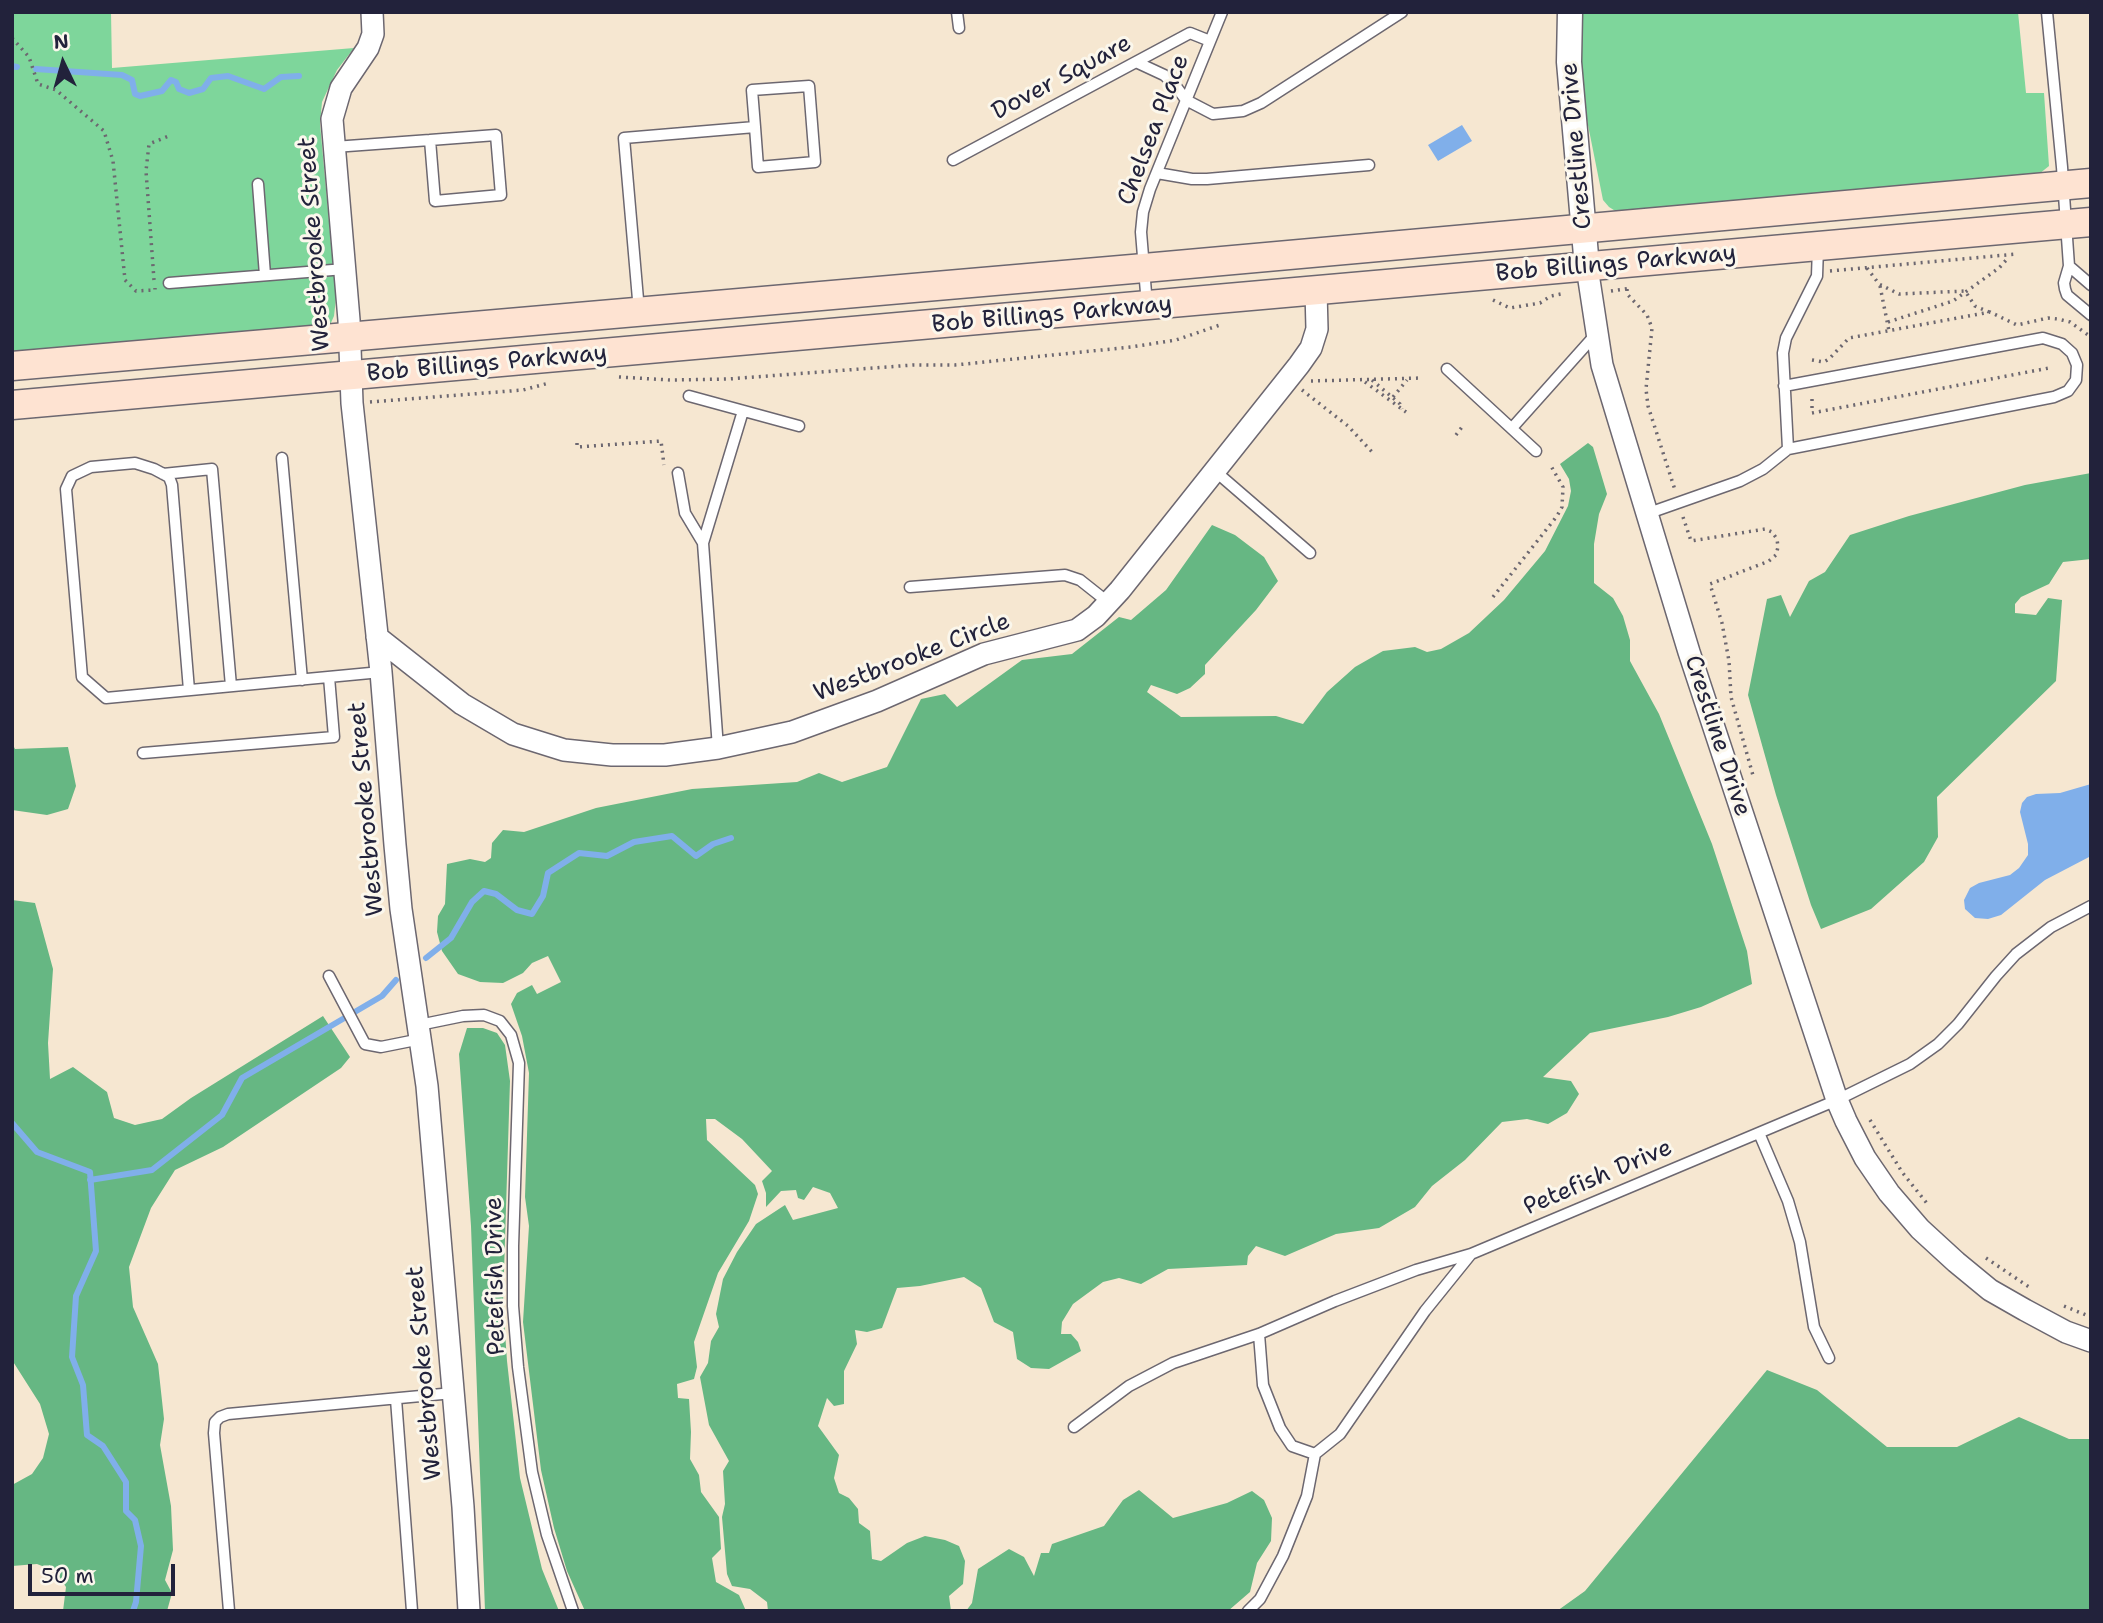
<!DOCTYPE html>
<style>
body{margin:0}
#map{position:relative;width:2103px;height:1623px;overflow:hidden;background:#f6e7d1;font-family:"Shantell Sans",sans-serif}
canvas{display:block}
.frame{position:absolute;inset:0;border:14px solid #22223b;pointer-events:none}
.north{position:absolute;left:28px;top:28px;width:70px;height:70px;-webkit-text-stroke:5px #fbf7ec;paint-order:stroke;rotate:355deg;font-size:19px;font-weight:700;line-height:28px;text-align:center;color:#22223b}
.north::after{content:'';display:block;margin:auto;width:24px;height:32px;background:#22223b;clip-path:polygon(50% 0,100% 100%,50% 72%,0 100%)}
.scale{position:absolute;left:28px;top:1564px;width:147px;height:32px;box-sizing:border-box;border:4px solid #22223b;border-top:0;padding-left:9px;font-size:21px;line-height:24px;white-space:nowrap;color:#22223b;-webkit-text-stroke:5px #fbf7ec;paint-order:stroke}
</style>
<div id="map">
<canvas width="2103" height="1623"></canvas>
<div class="frame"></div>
<div class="north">N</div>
<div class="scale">50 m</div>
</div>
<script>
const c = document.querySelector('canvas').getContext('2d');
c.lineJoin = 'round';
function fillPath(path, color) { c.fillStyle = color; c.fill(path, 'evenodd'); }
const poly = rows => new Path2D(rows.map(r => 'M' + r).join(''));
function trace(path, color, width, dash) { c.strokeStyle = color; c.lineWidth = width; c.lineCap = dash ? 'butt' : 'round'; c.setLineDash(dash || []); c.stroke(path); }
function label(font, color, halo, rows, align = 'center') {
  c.font = font + ' "Shantell Sans",sans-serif'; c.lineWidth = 6; c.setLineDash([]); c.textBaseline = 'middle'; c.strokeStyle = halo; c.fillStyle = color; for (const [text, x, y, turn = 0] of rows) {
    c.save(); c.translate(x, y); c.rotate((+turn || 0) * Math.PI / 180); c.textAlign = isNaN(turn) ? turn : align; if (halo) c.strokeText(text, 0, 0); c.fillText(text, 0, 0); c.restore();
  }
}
const green = poly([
 [12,12,111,12,112,68,354,48,337,70,322,102,320,124,336,298,334,316,330,325,12,355],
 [1581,12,2018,12,2026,93,2044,93,2049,166,2039,174,1617,212,1609,207,1603,200,1586,115,1580,59]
]);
const forest = poly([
 [1588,443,1593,447,1607,494,1599,514,1594,544,1594,583,1613,598,1623,616,1630,640,1630,661,1659,714,1712,844,1747,951,1752,984,1701,1007,1668,1017,1590,1033,1543,1077,1571,1081,1579,1094,1567,1113,1548,1124,1527,1119,1502,1122,1465,1160,1432,1186,1415,1207,1379,1228,1336,1234,1285,1256,1256,1246,1248,1256,1247,1265,1168,1269,1141,1284,1119,1278,1103,1282,1073,1304,1062,1322,1061,1334,1071,1334,1078,1342,1081,1351,1049,1369,1031,1368,1017,1359,1013,1332,994,1322,981,1288,964,1277,920,1286,897,1288,882,1328,867,1332,855,1330,857,1344,844,1371,844,1404,834,1406,827,1398,818,1426,839,1455,834,1478,839,1493,849,1498,858,1509,859,1523,870,1531,872,1559,881,1561,907,1543,925,1536,945,1540,959,1546,965,1561,963,1584,949,1596,951,1611,768,1611,767,1602,750,1589,732,1586,727,1574,722,1517,725,1504,723,1471,729,1461,709,1425,700,1377,708,1363,711,1341,719,1327,716,1314,723,1279,737,1252,756,1224,785,1205,793,1220,838,1208,830,1193,813,1187,804,1200,798,1198,796,1190,781,1191,766,1207,766,1193,762,1181,772,1171,742,1139,715,1119,706,1119,707,1140,755,1185,758,1194,749,1221,718,1273,694,1342,697,1367,694,1379,677,1384,678,1398,689,1399,691,1432,690,1459,699,1475,701,1492,719,1517,721,1549,712,1558,716,1582,739,1595,746,1611,585,1611,567,1571,554,1528,541,1470,523,1322,529,1226,525,1197,529,1073,522,1036,511,1004,517,993,532,985,537,994,561,982,548,956,532,963,523,973,503,983,480,982,458,974,442,951,437,932,438,916,445,904,447,864,470,859,485,862,491,858,492,843,503,830,524,832,596,808,692,789,797,782,819,773,842,782,887,767,921,699,945,694,957,707,1022,660,1072,654,1119,617,1131,620,1166,590,1212,525,1235,535,1264,557,1278,581,1256,610,1205,665,1205,674,1190,688,1177,694,1151,685,1147,692,1181,717,1276,716,1303,724,1327,692,1355,667,1383,651,1415,647,1427,652,1441,649,1469,633,1504,600,1545,551,1568,506,1571,491,1569,479,1560,464],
 [2091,473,2091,559,2063,562,2049,584,2021,597,2015,604,2015,613,2036,615,2048,598,2062,600,2056,681,1937,797,1938,837,1924,862,1871,909,1821,929,1811,905,1776,795,1748,695,1767,599,1781,595,1790,617,1809,581,1825,572,1850,535,1909,516,2025,485],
 [12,743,15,749,68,747,76,786,68,809,47,815,12,810],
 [12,900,35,903,53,969,48,1043,50,1079,73,1067,107,1092,114,1118,135,1125,162,1119,191,1098,323,1016,350,1057,341,1068,223,1147,175,1170,151,1208,129,1267,133,1307,158,1364,164,1419,160,1445,171,1506,173,1550,165,1580,172,1593,167,1611,63,1611,66,1587,55,1571,37,1564,12,1566,12,1485,32,1474,43,1458,49,1434,40,1404,12,1360],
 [467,1028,483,1028,497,1033,505,1045,510,1081,503,1303,507,1361,520,1478,542,1569,559,1611,485,1611,471,1226,459,1054],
 [1767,1370,1817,1390,1887,1447,1957,1447,2019,1417,2069,1439,2091,1439,2091,1611,1557,1611,1585,1591],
 [1139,1490,1173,1518,1227,1503,1252,1491,1264,1500,1272,1518,1271,1541,1257,1563,1250,1592,1228,1611,966,1611,972,1603,978,1569,1009,1549,1024,1557,1034,1576,1041,1553,1049,1553,1052,1544,1104,1526,1123,1500]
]);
const water = poly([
 [1462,125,1472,141,1438,161,1428,145],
 [2091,784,2091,856,2045,880,2001,915,1988,919,1975,918,1965,909,1964,900,1970,888,1979,883,2010,875,2019,868,2028,855,2028,844,2020,812,2022,803,2027,797,2036,794,2060,793]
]);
const stream = poly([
 [12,66,17,67],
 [36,69,122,75,132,80,135,94,140,96,162,91,171,80,176,82,179,89,189,93,203,89,211,78,228,76,264,89,281,77,299,76],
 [426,958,451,938,472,902,484,891,496,894,517,910,532,914,543,896,548,873,579,853,607,856,634,842,672,836,696,856,713,844,731,838],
 [12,1123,37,1152,90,1172,96,1251,76,1296,72,1357,83,1385,87,1435,103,1446,126,1482,126,1511,135,1520,141,1546,136,1602,133,1611],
 [90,1180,152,1170,222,1115,242,1078,382,996,396,980]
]);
const path = poly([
 [12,38,29,57,38,84,56,90,104,131,113,161,125,280,136,291,155,290,155,288],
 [1867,268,1879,284,1899,294,1965,291,1975,306,1989,312],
 [1830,271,2017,254],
 [154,280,146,171,149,144,169,136],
 [1880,286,1889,331],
 [1627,289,1627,294,1647,315,1652,328,1646,389,1648,406,1675,490],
 [1611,291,1631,288],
 [1493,300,1510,308,1540,303,1551,296,1561,294],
 [1888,322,1953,301,1999,268,2009,257],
 [1812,360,1824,362,1829,359,1849,338,1990,312,2017,325,2048,318,2058,319,2070,322,2091,337],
 [619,377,670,380,728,379,913,365,955,365,1131,347,1176,340,1223,324],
 [1372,380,1400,404,1402,409],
 [1311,381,1422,378],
 [1365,382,1406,412],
 [1302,390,1348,426,1373,453],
 [1393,397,1407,380],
 [1812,399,1812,413,2049,368],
 [370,402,523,390,549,383],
 [1456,435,1462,427],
 [577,443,577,447,661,441,664,465],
 [1683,517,1691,541,1765,529,1772,532,1777,539,1778,547,1776,555,1769,561,1710,584,1722,623,1729,661,1731,697,1754,779],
 [1493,597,1557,516,1562,507,1563,487,1551,466],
 [1870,1120,1902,1172,1929,1206],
 [1986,1258,2032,1289],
 [2064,1306,2091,1317]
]);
const service = poly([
 [957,12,959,28],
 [2047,12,2062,167,2069,266,2064,283,2065,289,2067,295,2091,315],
 [1136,62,1164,75,1175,85,1186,100,1213,114,1243,111,1261,103,1402,12],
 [334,147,430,140,496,135,501,195,435,201,430,140],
 [953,160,1190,33,1210,41],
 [1157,173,1192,179,1207,179,1369,165],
 [258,184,265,275],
 [2069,266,2091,285],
 [169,283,345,269],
 [1147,305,1141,232,1143,212,1150,189,1222,12],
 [639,311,624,138,755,127,758,167,815,162,809,86,752,90,755,127],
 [1447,369,1536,451],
 [1784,386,2043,338,2062,344,2072,353,2077,365,2076,380,2068,391,2054,397,1788,449],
 [689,396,799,426],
 [1512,428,1596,334],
 [282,458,302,680],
 [1215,471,1310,553],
 [678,473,685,513,703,543],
 [163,474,212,469,231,686],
 [1649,513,1740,481,1763,469,1788,449,1783,353,1786,338,1817,276,1818,247],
 [910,587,1065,575,1080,580,1109,603],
 [189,690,172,485,169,477,154,469,135,463,91,467,72,476,66,489,82,677,106,698,381,672],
 [718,748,703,543,743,411],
 [143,753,334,737,329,677],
 [329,976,365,1044,381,1047,421,1039],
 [419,1025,463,1016,484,1015,500,1021,511,1035,519,1063,513,1246,513,1306,518,1367,532,1472,547,1535,573,1611],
 [1759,1133,1788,1201,1800,1242,1814,1327,1829,1358],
 [1259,1334,1263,1385,1280,1428,1292,1446,1315,1454],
 [396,1399,412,1611],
 [1074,1427,1129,1386,1173,1363,1259,1334,1335,1301,1416,1270,1471,1254],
 [229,1611,214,1433,215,1422,220,1417,228,1414,453,1393],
 [1248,1611,1260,1599,1283,1556,1307,1496,1315,1454,1340,1434,1425,1311,1471,1254,1837,1100,1910,1064,1938,1044,1958,1024,1996,976,2016,954,2051,927,2091,906]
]);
const minor = poly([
 [372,12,373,34,368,48,341,88,332,119,349,320,352,403,381,672,395,845,401,909,427,1086,463,1507,469,1611],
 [1587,267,1602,365,1689,652,1837,1100,1846,1121,1865,1158,1889,1193,1920,1229,1956,1262,1990,1290,2025,1310,2066,1332,2091,1341],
 [377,637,462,704,513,734,564,750,612,755,665,755,718,748,792,732,877,701,984,654,1077,630,1096,616,1120,590,1299,365,1311,348,1317,329,1316,291]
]);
const tertiary = poly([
 [1570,12,1569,62,1587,267]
]);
const secondary = poly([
 [12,366,1144,268,2091,183],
 [12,405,2091,222]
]);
const streetNames = [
 ["Dover Square",1062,78,-28],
 ["Chelsea Place",1154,130,-69],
 ["Crestline Drive",1577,146,-95],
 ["Westbrooke Street",315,244,-94],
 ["Bob Billings Parkway",1616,264,-5],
 ["Bob Billings Parkway",1052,315,-5],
 ["Bob Billings Parkway",487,364,-5],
 ["Westbrooke Circle",912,658,-21],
 ["Crestline Drive",1717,736,72],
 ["Westbrooke Street",367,809,-95],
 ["Petefish Drive",1598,1178,-23],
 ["Petefish Drive",496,1276,-91],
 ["Westbrooke Street",425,1373,-95]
];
fillPath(green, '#7ed69b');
fillPath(forest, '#66b783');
fillPath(water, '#80afea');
trace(stream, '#80afea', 6);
trace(service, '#6c6770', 13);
trace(minor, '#6c6770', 24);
trace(tertiary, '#6c6770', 27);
trace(secondary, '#6c6770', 31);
trace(path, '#6c6770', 3.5, [2, 5]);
trace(service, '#fff', 10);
trace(minor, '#fff', 21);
trace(tertiary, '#fff', 24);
trace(secondary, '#fee3d2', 28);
label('24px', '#22223b', '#fbf7ec', streetNames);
</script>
